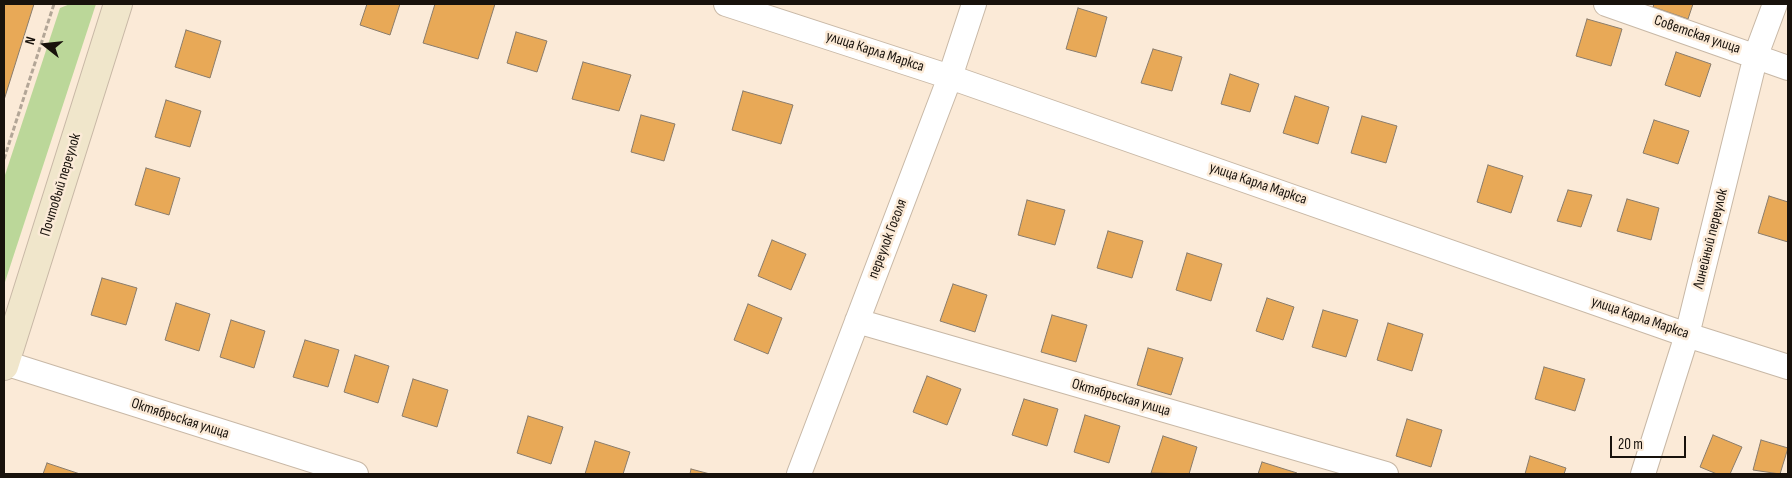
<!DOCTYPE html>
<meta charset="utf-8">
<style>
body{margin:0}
#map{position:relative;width:1792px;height:478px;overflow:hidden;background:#fbead7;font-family:"Sofia Sans Condensed",sans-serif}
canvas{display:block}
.frame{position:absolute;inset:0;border:5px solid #18120c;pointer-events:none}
.north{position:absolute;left:20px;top:20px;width:50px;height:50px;-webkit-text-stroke:4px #fbead7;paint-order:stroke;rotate:286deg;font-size:14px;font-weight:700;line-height:20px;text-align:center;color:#18120c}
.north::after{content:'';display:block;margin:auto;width:18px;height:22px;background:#18120c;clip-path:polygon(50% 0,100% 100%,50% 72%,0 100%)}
.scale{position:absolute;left:1610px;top:436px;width:76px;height:22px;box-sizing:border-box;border:2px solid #18120c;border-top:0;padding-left:6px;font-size:15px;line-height:18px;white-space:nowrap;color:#18120c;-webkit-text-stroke:4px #fbead7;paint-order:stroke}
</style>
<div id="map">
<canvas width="1792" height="478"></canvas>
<div class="frame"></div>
<div class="north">N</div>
<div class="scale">20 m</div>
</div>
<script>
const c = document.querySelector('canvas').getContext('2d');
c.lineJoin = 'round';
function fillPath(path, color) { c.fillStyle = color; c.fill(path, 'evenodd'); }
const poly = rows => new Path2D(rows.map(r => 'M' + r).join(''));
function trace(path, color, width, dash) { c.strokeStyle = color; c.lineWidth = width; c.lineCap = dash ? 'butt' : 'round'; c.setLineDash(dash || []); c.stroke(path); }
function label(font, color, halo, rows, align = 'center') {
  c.font = font + ' "Sofia Sans Condensed",sans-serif'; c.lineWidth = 5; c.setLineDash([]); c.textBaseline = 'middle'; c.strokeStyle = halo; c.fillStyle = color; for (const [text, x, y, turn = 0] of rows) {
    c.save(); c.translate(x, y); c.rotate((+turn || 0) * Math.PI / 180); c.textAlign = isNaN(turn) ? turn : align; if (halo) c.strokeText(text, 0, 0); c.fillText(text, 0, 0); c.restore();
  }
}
const green = poly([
 [70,4,96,4,4,285,4,178,60,8]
]);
const building = poly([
 [4,4,34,4,4,100,4,4],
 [367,4,400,4,390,35,360,25,367,4],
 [435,4,495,4,478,59,423,43,435,4],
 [1654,4,1693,4,1688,19,1653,7,1654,4],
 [1078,8,1107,17,1096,57,1066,49,1078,8],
 [1587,19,1622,29,1611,66,1576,56,1587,19],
 [186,30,221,41,210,78,175,67,186,30],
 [516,32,547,41,537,72,507,63,516,32],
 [1153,49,1182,57,1172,91,1141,83,1153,49],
 [1676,52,1711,64,1700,97,1665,85,1676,52],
 [583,62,631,75,619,111,572,99,583,62],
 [1230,74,1259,84,1250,112,1221,104,1230,74],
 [743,91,793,105,781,144,732,130,743,91],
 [1295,96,1329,107,1318,144,1283,133,1295,96],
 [166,100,201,111,190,147,155,137,166,100],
 [641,115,675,124,664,161,631,152,641,115],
 [1362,116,1397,126,1386,163,1351,153,1362,116],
 [1654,120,1689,131,1678,164,1643,153,1654,120],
 [1488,165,1523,176,1511,213,1477,202,1488,165],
 [146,168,180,178,169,215,135,205,146,168],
 [1568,190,1592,195,1581,227,1557,221,1568,190],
 [1769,196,1788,202,1788,242,1758,233,1769,196],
 [1627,199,1659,208,1651,240,1617,231,1627,199],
 [1027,200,1065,210,1055,245,1018,235,1027,200],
 [1108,231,1143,241,1132,278,1097,268,1108,231],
 [772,240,806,254,791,290,758,276,772,240],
 [1187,253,1222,264,1211,301,1176,290,1187,253],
 [102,278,137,288,126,325,91,315,102,278],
 [953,284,987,295,975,332,940,321,953,284],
 [1267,298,1294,307,1283,340,1256,331,1267,298],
 [176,303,210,314,199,351,165,340,176,303],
 [748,304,782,318,768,354,734,340,748,304],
 [1323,310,1358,320,1346,357,1312,347,1323,310],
 [1052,315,1087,325,1076,362,1041,352,1052,315],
 [231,320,265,331,254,368,220,357,231,320],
 [1388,323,1423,334,1412,371,1377,360,1388,323],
 [305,340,339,350,328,387,293,377,305,340],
 [1148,348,1183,358,1171,395,1137,385,1148,348],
 [355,355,389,366,378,403,344,392,355,355],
 [1544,367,1585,379,1575,411,1535,399,1544,367],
 [927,376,961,389,947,425,913,412,927,376],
 [413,379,448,390,437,427,402,416,413,379],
 [1024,399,1058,409,1047,446,1012,435,1024,399],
 [1085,415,1120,426,1109,463,1074,452,1085,415],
 [528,416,563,427,551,464,517,453,528,416],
 [1407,419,1442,430,1431,467,1396,456,1407,419],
 [1713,435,1742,447,1730,474,1717,474,1700,467,1713,435],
 [1163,436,1197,447,1189,474,1151,473,1163,436],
 [1761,440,1788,448,1780,474,1753,470,1761,440],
 [595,441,630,452,623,474,585,474,595,441],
 [1530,456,1566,468,1564,474,1525,474,1530,456],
 [1262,462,1297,473,1296,474,1258,474,1262,462],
 [47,463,80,474,43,474,47,463],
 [691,469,710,474,690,474,691,469]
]);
const path = poly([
 [4,159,54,4]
]);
const street = poly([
 [726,4,950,77,1687,335,1788,367],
 [1606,4,1788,68],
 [857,321,1386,474],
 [5,363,356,474],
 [799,474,950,77,974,4],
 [1643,474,1687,335,1756,55,1775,4]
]);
const secondary = poly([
 [4,366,118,4]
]);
const streetNames = [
 ["Советская улица",1697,35,19],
 ["улица Карла Маркса",875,52,18],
 ["улица Карла Маркса",1258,184,19],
 ["Почтовый переулок",61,185,-73],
 ["переулок Гоголя",888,239,-69],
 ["Линейный переулок",1711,239,-76],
 ["улица Карла Маркса",1640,318,19],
 ["Октябрьская улица",1121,398,16],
 ["Октябрьская улица",180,419,18]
];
fillPath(green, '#bbd799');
fillPath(building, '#e8a957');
trace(building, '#8a7c6b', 1);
trace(street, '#c8b8a6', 26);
trace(secondary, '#c8b8a6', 30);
trace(path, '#b3a697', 3, [5, 2.5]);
trace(street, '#fff', 24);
trace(secondary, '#f0e6cb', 28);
label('15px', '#18120c', '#fbead7', streetNames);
</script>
